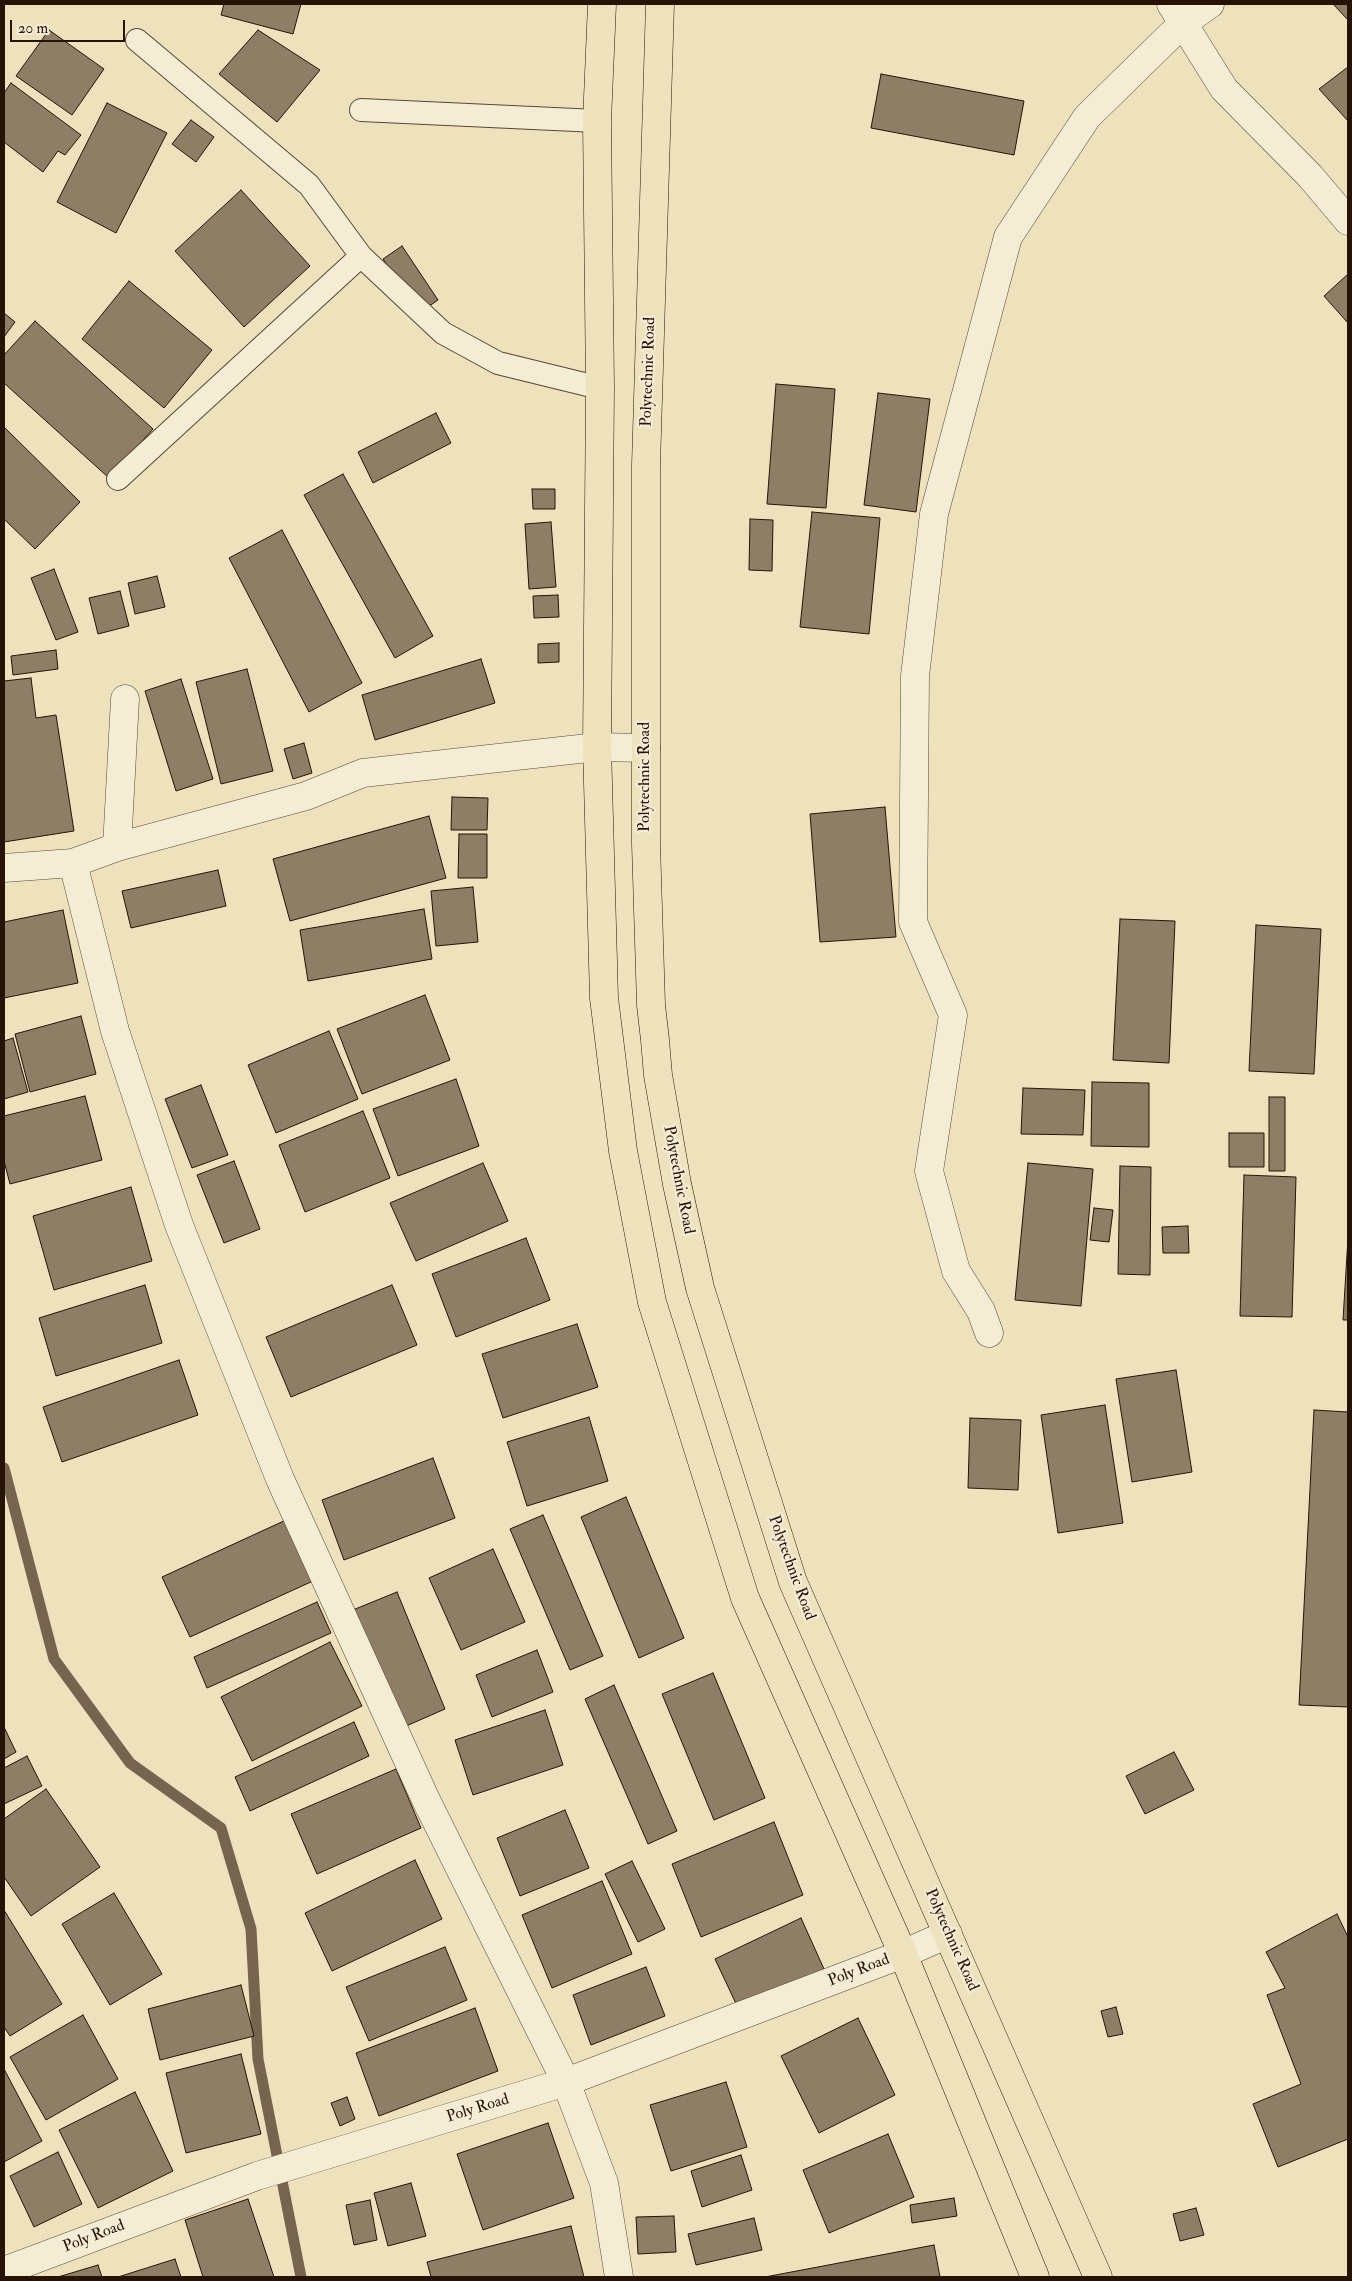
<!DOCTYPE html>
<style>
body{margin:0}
#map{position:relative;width:1352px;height:2281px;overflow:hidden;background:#eee2bd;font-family:"IM FELL Double Pica",serif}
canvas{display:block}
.frame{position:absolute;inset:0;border:5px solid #271206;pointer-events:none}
.scale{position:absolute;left:10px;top:20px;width:115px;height:22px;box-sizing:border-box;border:2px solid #271206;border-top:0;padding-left:6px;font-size:15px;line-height:18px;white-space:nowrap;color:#271206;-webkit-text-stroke:4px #f4ecd4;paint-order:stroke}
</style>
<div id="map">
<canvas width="1352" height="2281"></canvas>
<div class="frame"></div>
<div class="scale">20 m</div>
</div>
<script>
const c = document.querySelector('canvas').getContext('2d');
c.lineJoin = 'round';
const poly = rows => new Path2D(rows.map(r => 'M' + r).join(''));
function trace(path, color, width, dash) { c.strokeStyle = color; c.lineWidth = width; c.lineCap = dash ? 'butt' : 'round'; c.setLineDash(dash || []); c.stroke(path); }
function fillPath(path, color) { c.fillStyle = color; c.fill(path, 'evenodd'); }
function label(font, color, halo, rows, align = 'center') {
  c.font = font + ' "IM FELL Double Pica",serif'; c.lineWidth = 4.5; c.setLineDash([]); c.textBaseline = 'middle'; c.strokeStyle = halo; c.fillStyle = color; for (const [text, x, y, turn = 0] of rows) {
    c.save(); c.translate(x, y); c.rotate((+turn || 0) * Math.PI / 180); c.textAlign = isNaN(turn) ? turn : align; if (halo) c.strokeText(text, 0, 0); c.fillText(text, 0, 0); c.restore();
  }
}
const stream = poly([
 [4,1468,54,1659,130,1763,221,1828,251,1929,258,2059,301,2277]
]);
const building = poly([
 [224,4,301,4,293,34,221,15,224,4],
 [1333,4,1348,4,1348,20,1333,4],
 [49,30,104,69,72,115,16,76,49,30],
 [258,30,320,70,277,122,219,74,258,30],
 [1348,67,1348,121,1319,89,1348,67],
 [881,74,1024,101,1014,155,871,128,881,74],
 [11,83,81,135,65,155,58,151,43,172,4,142,4,93,11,83],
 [107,103,167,133,116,233,57,202,107,103],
 [191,120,214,137,196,162,172,144,191,120],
 [241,190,310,266,244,327,175,251,241,190],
 [402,246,438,300,419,313,383,259,402,246],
 [1348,274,1348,321,1347,322,1324,296,1348,274],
 [129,281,212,350,164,408,82,339,129,281],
 [4,313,15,322,4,337,4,313],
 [35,321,153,429,109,478,4,383,4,355,35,321],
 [776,384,835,389,826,508,767,504,776,384],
 [878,393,930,399,916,512,864,505,878,393],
 [436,413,451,443,373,483,358,452,436,413],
 [4,427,80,502,35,549,4,519,4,427],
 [343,474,433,636,395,658,304,495,343,474],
 [532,489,555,489,555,509,533,509,532,489],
 [812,512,880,518,869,634,800,627,812,512],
 [750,519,773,520,772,571,749,570,750,519],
 [551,522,556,587,529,589,525,524,551,522],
 [282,530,362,683,309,712,229,558,282,530],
 [54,569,78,632,56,640,31,578,54,569],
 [157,576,165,607,135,614,128,583,157,576],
 [120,591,129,626,98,634,89,598,120,591],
 [558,595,559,617,534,618,533,596,558,595],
 [559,643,559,662,538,663,538,644,559,643],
 [56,650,58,669,13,675,11,656,56,650],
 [481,659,495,703,375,740,362,695,481,659],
 [247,669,273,771,221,784,196,682,247,669],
 [31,678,36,718,56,715,74,831,4,842,4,681,31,678],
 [181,679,213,779,176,791,145,691,181,679],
 [304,743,312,773,293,779,284,749,304,743],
 [452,797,488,798,487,830,451,830,452,797],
 [885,807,896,937,820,942,810,814,885,807],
 [429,816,446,878,290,921,273,859,429,816],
 [459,834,487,834,487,878,458,878,459,834],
 [218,870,226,906,131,928,122,891,218,870],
 [473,887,478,942,436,946,431,891,473,887],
 [424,909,432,959,308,981,300,930,424,909],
 [63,910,78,983,4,998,4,922,63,910],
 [1120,919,1175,921,1169,1063,1113,1060,1120,919],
 [1256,925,1321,929,1314,1074,1249,1071,1256,925],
 [425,995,450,1060,362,1094,337,1029,425,995],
 [81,1016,96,1074,30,1092,15,1034,81,1016],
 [329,1031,358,1099,276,1133,248,1065,329,1031],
 [13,1038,28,1092,4,1099,4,1041,13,1038],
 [456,1079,479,1146,398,1176,373,1109,456,1079],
 [1092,1082,1149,1083,1149,1147,1091,1146,1092,1082],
 [201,1085,228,1155,192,1168,165,1099,201,1085],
 [1023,1088,1085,1090,1083,1135,1021,1134,1023,1088],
 [85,1096,102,1160,10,1184,4,1161,4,1116,85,1096],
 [1269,1097,1285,1097,1285,1171,1269,1171,1269,1097],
 [363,1111,390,1178,305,1212,279,1145,363,1111],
 [1229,1133,1264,1133,1264,1167,1229,1167,1229,1133],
 [234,1161,260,1229,224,1243,197,1175,234,1161],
 [483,1163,508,1221,416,1261,390,1203,483,1163],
 [1028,1163,1093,1169,1081,1306,1015,1300,1028,1163],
 [1120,1166,1151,1167,1150,1275,1118,1274,1120,1166],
 [1244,1175,1296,1177,1292,1317,1240,1316,1244,1175],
 [131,1187,152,1261,54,1290,33,1216,131,1187],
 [1094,1208,1113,1210,1109,1242,1090,1240,1094,1208],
 [1188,1226,1189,1253,1163,1253,1162,1227,1188,1226],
 [526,1238,550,1300,456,1337,432,1274,526,1238],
 [1348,1238,1348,1320,1343,1320,1348,1238],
 [145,1285,162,1343,56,1376,39,1318,145,1285],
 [392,1285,417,1345,291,1397,266,1337,392,1285],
 [577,1324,598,1387,503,1418,482,1354,577,1324],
 [179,1360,198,1415,62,1462,43,1407,179,1360],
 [1176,1370,1192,1472,1132,1482,1116,1379,1176,1370],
 [1105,1405,1123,1523,1058,1533,1041,1415,1105,1405],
 [1314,1410,1348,1412,1348,1707,1299,1705,1314,1410],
 [589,1417,608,1481,527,1506,507,1442,589,1417],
 [970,1418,1021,1420,1018,1490,968,1488,970,1418],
 [433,1458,455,1518,344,1560,322,1500,433,1458],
 [626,1497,684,1638,639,1658,581,1517,626,1497],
 [543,1515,603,1656,570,1670,510,1529,543,1515],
 [286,1520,313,1581,190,1637,162,1577,286,1520],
 [493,1549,525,1622,461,1650,429,1578,493,1549],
 [397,1592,445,1709,397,1730,348,1612,397,1592],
 [317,1602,331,1633,207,1688,194,1657,317,1602],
 [330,1642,362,1706,252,1761,221,1697,330,1642],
 [537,1650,553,1692,492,1717,476,1675,537,1650],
 [713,1673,765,1798,714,1820,662,1694,713,1673],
 [614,1685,677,1831,648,1844,585,1699,614,1685],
 [545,1710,563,1765,473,1795,455,1740,545,1710],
 [354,1722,369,1756,250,1811,235,1777,354,1722],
 [4,1727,16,1752,4,1759,4,1727],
 [1174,1752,1194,1790,1145,1814,1126,1776,1174,1752],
 [27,1756,42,1786,4,1804,4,1768,27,1756],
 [396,1769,421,1828,317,1874,291,1814,396,1769],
 [46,1789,100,1867,31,1916,4,1877,4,1819,46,1789],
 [565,1810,589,1868,520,1896,497,1838,565,1810],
 [774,1822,803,1895,701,1937,672,1864,774,1822],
 [415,1860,442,1919,332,1971,305,1913,415,1860],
 [632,1861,665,1929,638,1942,605,1874,632,1861],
 [602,1881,632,1954,552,1988,522,1915,602,1881],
 [114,1893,162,1974,110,2005,62,1924,114,1893],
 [4,1910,62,2004,10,2036,4,2027,4,1910],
 [1337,1914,1348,1937,1348,2139,1278,2167,1253,2104,1301,2084,1267,1995,1285,1988,1266,1952,1337,1914],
 [801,1918,824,1969,739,2010,715,1959,801,1918],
 [445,1947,467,2000,369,2041,346,1987,445,1947],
 [646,1967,665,2016,591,2045,573,1995,646,1967],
 [241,1985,254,2036,160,2060,148,2009,241,1985],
 [1116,2007,1123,2034,1108,2037,1101,2011,1116,2007],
 [475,2008,498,2071,379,2116,356,2053,475,2008],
 [83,2015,118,2079,46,2120,10,2057,83,2015],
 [858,2018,895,2095,819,2133,781,2056,858,2018],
 [241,2054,261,2134,186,2153,166,2073,241,2054],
 [4,2069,42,2141,4,2162,4,2069],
 [726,2082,747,2147,671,2171,650,2105,726,2082],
 [135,2092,173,2171,98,2208,59,2130,135,2092],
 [347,2097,355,2119,340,2126,331,2103,347,2097],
 [548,2123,574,2198,483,2230,457,2154,548,2123],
 [888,2134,914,2197,829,2233,803,2170,888,2134],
 [58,2152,82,2204,34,2227,10,2176,58,2152],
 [741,2155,752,2190,702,2207,691,2171,741,2155],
 [411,2183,426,2236,388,2246,374,2193,411,2183],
 [954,2198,957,2216,912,2223,910,2205,954,2198],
 [248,2199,274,2277,203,2277,185,2220,248,2199],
 [370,2200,377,2240,354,2245,346,2205,370,2200],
 [1196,2208,1204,2235,1180,2241,1173,2214,1196,2208],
 [674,2216,676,2252,638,2254,636,2217,674,2216],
 [754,2218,762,2250,696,2265,688,2234,754,2218],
 [571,2226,584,2277,431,2277,427,2262,571,2226],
 [934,2245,940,2277,765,2277,934,2245],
 [175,2259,181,2277,118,2277,175,2259],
 [98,2265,102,2277,58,2277,98,2265]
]);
const service = poly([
 [137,40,309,185,361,256,443,333,498,363,600,388],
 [361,110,597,121],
 [118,479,361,256]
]);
const minor = poly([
 [1171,4,1224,89,1310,176,1348,221],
 [117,847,125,699],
 [73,863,115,1031,179,1225,280,1479,426,1800,566,2082,604,2183,619,2277],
 [4,868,73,863,117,847,306,796,363,773,597,747,646,748],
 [989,1333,981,1311,956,1271,929,1171,953,1015,913,922,915,676,934,514,1008,237,1087,117,1182,24,1210,4],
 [4,2271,257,2176,566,2082,903,1954,948,1934]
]);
const primary = poly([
 [602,4,597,121,600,388,597,747,604,998,623,1151,652,1302,745,1598,903,1954,1035,2277],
 [660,4,646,465,646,844,651,1005,655,1040,658,1075,677,1184,700,1288,793,1582,1098,2277]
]);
const streetNames = [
 ["Polytechnic Road",649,372,-88],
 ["Polytechnic Road",646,777,-90],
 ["Polytechnic Road",678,1180,79],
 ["Polytechnic Road",791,1568,70],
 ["Polytechnic Road",951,1940,66],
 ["Poly Road",859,1971,-21],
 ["Poly Road",478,2109,-17],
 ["Poly Road",94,2237,-21]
];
trace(stream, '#76644f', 11);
fillPath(building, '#8e7e65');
trace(building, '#271206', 1);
trace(service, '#594634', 24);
trace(minor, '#594634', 29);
trace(primary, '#271206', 29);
trace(service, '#f4ecd4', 22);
trace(minor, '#f4ecd4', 28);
trace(primary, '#eee2bd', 28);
label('16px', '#271206', '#f4ecd4', streetNames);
</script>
